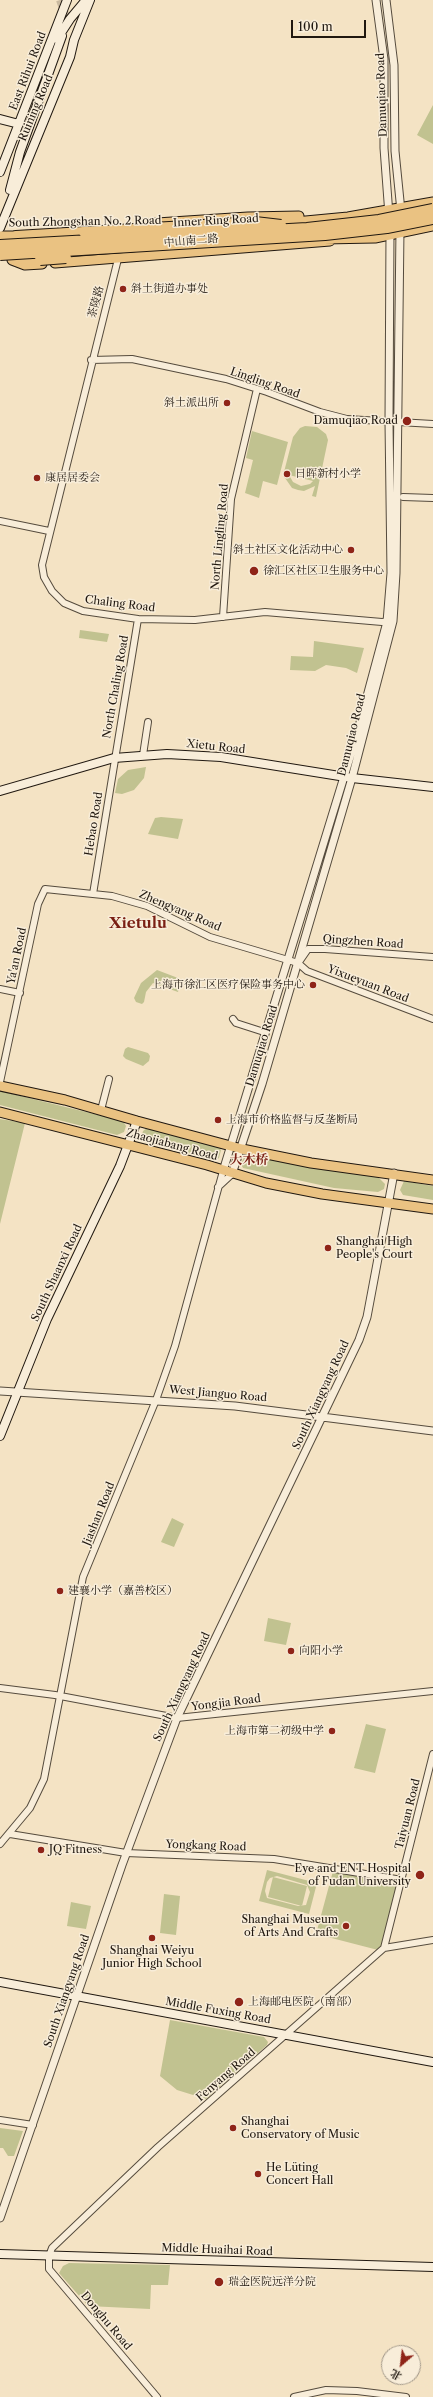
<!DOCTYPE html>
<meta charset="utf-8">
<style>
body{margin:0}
#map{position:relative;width:433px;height:2397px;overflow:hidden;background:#f4e3c4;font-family:"Libre Caslon Text","Noto Serif SC",serif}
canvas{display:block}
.north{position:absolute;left:381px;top:2345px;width:40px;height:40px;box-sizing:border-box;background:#f8edd9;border:1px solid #a29889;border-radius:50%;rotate:208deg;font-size:11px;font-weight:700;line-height:16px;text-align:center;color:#201810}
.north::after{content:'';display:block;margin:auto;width:14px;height:18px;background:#8f2418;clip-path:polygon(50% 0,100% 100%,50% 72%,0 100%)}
.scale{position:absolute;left:291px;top:20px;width:75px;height:18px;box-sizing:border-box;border:2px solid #201810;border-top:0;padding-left:5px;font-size:12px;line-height:14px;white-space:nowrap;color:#201810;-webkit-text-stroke:3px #f8edd9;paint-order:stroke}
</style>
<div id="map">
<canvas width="433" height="2397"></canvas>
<div class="north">北</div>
<div class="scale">100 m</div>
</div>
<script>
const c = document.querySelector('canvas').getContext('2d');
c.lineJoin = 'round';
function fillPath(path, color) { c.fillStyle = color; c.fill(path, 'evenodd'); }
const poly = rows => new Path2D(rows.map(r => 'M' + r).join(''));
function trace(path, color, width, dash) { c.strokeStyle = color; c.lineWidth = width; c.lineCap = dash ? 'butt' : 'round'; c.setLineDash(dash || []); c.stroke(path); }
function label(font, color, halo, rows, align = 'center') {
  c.font = font + ' "Libre Caslon Text","Noto Serif SC",serif'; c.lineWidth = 3; c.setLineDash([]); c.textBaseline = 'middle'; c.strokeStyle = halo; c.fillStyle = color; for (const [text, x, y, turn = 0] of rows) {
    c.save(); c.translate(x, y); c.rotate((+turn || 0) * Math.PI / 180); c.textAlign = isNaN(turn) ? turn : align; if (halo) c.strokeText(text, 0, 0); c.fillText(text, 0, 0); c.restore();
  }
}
const green = poly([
 [433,105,433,144,417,135],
 [305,426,317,427,326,434,328,440,316,497,312,496,315,486,304,491,298,490,292,488,285,478,284,472,293,437,300,428],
 [289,475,313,481,310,484,301,486,293,482],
 [252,431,288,442,277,485,263,481,259,498,245,493,253,460,246,458],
 [80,630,109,634,107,642,79,638],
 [314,641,364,648,357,673,346,668,326,665,315,671,290,670,291,656,313,657],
 [146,767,144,778,134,790,122,794,115,793,118,779,128,770],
 [161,817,183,819,178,839,148,834,155,818],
 [157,970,178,978,181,981,178,992,153,983,146,992,144,1002,142,1004,136,1002,134,998,141,983],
 [128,1047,148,1053,150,1056,149,1061,143,1066,126,1059,123,1056,125,1049],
 [0,1091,123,1121,126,1126,124,1132,117,1135,0,1105],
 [0,1119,25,1123,0,1224],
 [147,1128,219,1147,221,1150,219,1158,216,1160,145,1142,141,1139,143,1131],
 [246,1153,377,1176,385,1184,384,1189,378,1192,334,1188,243,1168,241,1164],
 [404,1181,433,1186,433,1200,403,1195,400,1190],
 [172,1518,184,1524,174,1547,161,1542],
 [268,1618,291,1623,286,1645,264,1641],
 [366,1724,386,1729,375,1773,354,1768],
 [267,1870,317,1883,309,1914,259,1901],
 [277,1876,307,1885,310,1892,306,1905,298,1906,267,1898,265,1891,267,1882,270,1878],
 [333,1871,399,1882,381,1947,378,1950,316,1934],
 [273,1877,307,1886,302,1906,268,1897],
 [164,1894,180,1896,176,1935,160,1933],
 [71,1902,91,1906,86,1929,67,1926],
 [170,2020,264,2037,268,2042,267,2045,206,2099,177,2090,160,2076],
 [0,2128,23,2131,14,2156,8,2156,3,2148,0,2148],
 [69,2263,170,2265,168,2285,151,2285,150,2309,88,2306,59,2273,63,2266]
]);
const secondaryTunnel = poly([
 [60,0,65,14,63,32]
]);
const minor = poly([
 [118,259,42,565,44,577,52,591,64,603,83,611,138,619,195,620,265,612,382,622,391,621],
 [91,360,132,359,226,379,267,392,320,412,347,419,433,424],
 [403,497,433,498],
 [0,521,49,531],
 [223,617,231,499,257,389],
 [143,755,148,722],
 [93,894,138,619],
 [299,962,308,949,325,949,433,957],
 [0,989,20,993],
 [233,1019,236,1023,264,1032],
 [0,1082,38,904,45,889,112,896,147,906,210,937,298,963,307,971,433,1019],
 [101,1110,109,1079],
 [218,1187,232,1174],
 [0,1688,55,1695,177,1718,433,1691],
 [10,1834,126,1853,274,1859,402,1880],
 [0,1844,30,1808,44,1779,83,1577,156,1400,175,1346,223,1171],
 [384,1948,433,1754],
 [0,2120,33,2125],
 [157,2397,49,2269,49,2256,52,2248,158,2147,384,1948,433,1940],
 [294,2397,326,2390,357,2391,406,2397]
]);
const tertiary = poly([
 [376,0,384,59,384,148,389,215],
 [386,0,394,65,395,151,401,211],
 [223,1171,355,741,387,622,391,573,389,422,390,231],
 [232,1174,262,1084,352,778,393,621,396,573,400,229],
 [0,1391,235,1406,433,1431],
 [0,2218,122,1865,177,1718,359,1340,367,1317,394,1173]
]);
const secondary = poly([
 [57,39,70,19,86,0],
 [0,119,19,124],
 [0,172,67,0],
 [10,190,20,152,62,36],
 [0,228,70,57,74,40,90,0],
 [0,791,114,758,167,754,221,757,352,778,433,787],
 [0,1436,47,1319,120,1166,137,1121],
 [0,1982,433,2062],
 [0,2254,433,2267]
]);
const primary = poly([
 [142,224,248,217,299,216],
 [274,224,348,217,433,202],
 [0,236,24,236],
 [324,239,375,238,433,226],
 [12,260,25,265,42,264],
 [55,263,330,241],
 [0,1086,65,1100,137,1121,242,1149,311,1163,433,1180],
 [0,1112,207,1165,266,1183,322,1194,433,1209]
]);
const trunk = poly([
 [16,236,84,232],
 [14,258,40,260]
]);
const trunkBridge = poly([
 [84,232,255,222,281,225],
 [0,245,307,228,379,220,433,209],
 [0,255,325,235,387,228,433,219],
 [40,260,66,258]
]);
const markers = [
 [123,289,4,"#8f2418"],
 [227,403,4,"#8f2418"],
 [407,421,5,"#8f2418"],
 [287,474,4,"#8f2418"],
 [37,478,4,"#8f2418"],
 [351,550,4,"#8f2418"],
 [254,571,5,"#8f2418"],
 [313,985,4,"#8f2418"],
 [218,1120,4,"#8f2418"],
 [328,1248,4,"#8f2418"],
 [60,1591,4,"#8f2418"],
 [291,1651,4,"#8f2418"],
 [332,1731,4,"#8f2418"],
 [41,1850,4,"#8f2418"],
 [420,1875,5,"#8f2418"],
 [346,1926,4,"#8f2418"],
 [152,1938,4,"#8f2418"],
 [239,2002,5,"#8f2418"],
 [233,2128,4,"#8f2418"],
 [258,2174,4,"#8f2418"],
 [219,2282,5,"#8f2418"]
];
const streetNames = [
 ["East Rihui Road",28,71,-69],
 ["Damuqiao Road",382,95,-92],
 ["Ruining Road",36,108,-67],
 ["Inner Ring Road",216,221,-3],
 ["South Zhongshan No. 2 Road",85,222,-1],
 ["中山南二路",191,241,-5],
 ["茶陵路",96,302,-75],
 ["Lingling Road",265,383,19],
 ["North Lingling Road",220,537,-85],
 ["Chaling Road",120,604,7],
 ["North Chaling Road",116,687,-80],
 ["Damuqiao Road",352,735,-76],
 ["Xietu Road",216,747,6],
 ["Hebao Road",94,824,-81],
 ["Zhengyang Road",180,911,23],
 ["Qingzhen Road",363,942,4],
 ["Ya'an Road",17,956,-78],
 ["Yixueyuan Road",368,984,21],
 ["Damuqiao Road",262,1046,-73],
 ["Zhaojiabang Road",172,1145,15],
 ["South Shaanxi Road",57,1273,-65],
 ["West Jianguo Road",218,1394,5],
 ["South Xiangyang Road",321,1395,-65],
 ["Jiashan Road",99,1514,-68],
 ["South Xiangyang Road",182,1687,-65],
 ["Yongjia Road",226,1703,-7],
 ["Taiyuan Road",408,1814,-76],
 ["Yongkang Road",206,1846,2],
 ["South Xiangyang Road",67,1991,-71],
 ["Middle Fuxing Road",218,2011,10],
 ["Fenyang Road",226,2075,-41],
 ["Middle Huaihai Road",217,2250,2],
 ["Donghu Road",106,2321,50]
];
const poiNames = [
 ["斜土街道办事处",131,289],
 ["斜土派出所",219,403,"right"],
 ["Damuqiao Road",398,421,"right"],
 ["日晖新村小学",295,474],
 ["康居居委会",45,478],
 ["斜土社区文化活动中心",343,550,"right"],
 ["徐汇区社区卫生服务中心",263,571],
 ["上海市徐汇区医疗保险事务中心",305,985,"right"],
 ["上海市价格监督与反垄断局",226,1120],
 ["Shanghai High",336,1242],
 ["People's Court",336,1255],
 ["建襄小学（嘉善校区）",68,1591],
 ["向阳小学",299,1651],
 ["上海市第二初级中学",324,1731,"right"],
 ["JQ Fitness",49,1850],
 ["Eye and ENT Hospital",411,1869,"right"],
 ["of Fudan University",411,1882,"right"],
 ["Shanghai Museum",338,1920,"right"],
 ["of Arts And Crafts",338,1933,"right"],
 ["Shanghai Weiyu",152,1951,"center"],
 ["Junior High School",152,1964,"center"],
 ["上海邮电医院（南部）",248,2002],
 ["Shanghai",241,2122],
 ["Conservatory of Music",241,2135],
 ["He Lüting",266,2168],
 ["Concert Hall",266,2181],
 ["瑞金医院远洋分院",228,2282]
];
const quarterNames = [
 ["大木桥",249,1160]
];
const districtNames = [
 ["Xietulu",138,924]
];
fillPath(green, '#c1c290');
trace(secondaryTunnel, '#cabaa0', 8, [8, 4]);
trace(minor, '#554b3d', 8);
trace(tertiary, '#554b3d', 9);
trace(secondary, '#201810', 10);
trace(primary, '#201810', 11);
trace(trunk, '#201810', 12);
trace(minor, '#f8edd9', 6);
trace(tertiary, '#f8edd9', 7);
trace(secondary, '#f8edd9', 8);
trace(primary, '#eac282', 9);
trace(trunk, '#eac282', 10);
trace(trunkBridge, '#201810', 12, []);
trace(trunkBridge, '#eac282', 10);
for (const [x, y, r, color] of markers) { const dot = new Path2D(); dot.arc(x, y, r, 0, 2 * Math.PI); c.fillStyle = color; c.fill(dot); trace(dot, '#f8edd9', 1.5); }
label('11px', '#201810', '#f8edd9', streetNames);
label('11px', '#201810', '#f8edd9', poiNames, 'left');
label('bold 13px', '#7a1f14', '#f8edd9', quarterNames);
label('bold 15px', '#7a1f14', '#f8edd9', districtNames);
</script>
